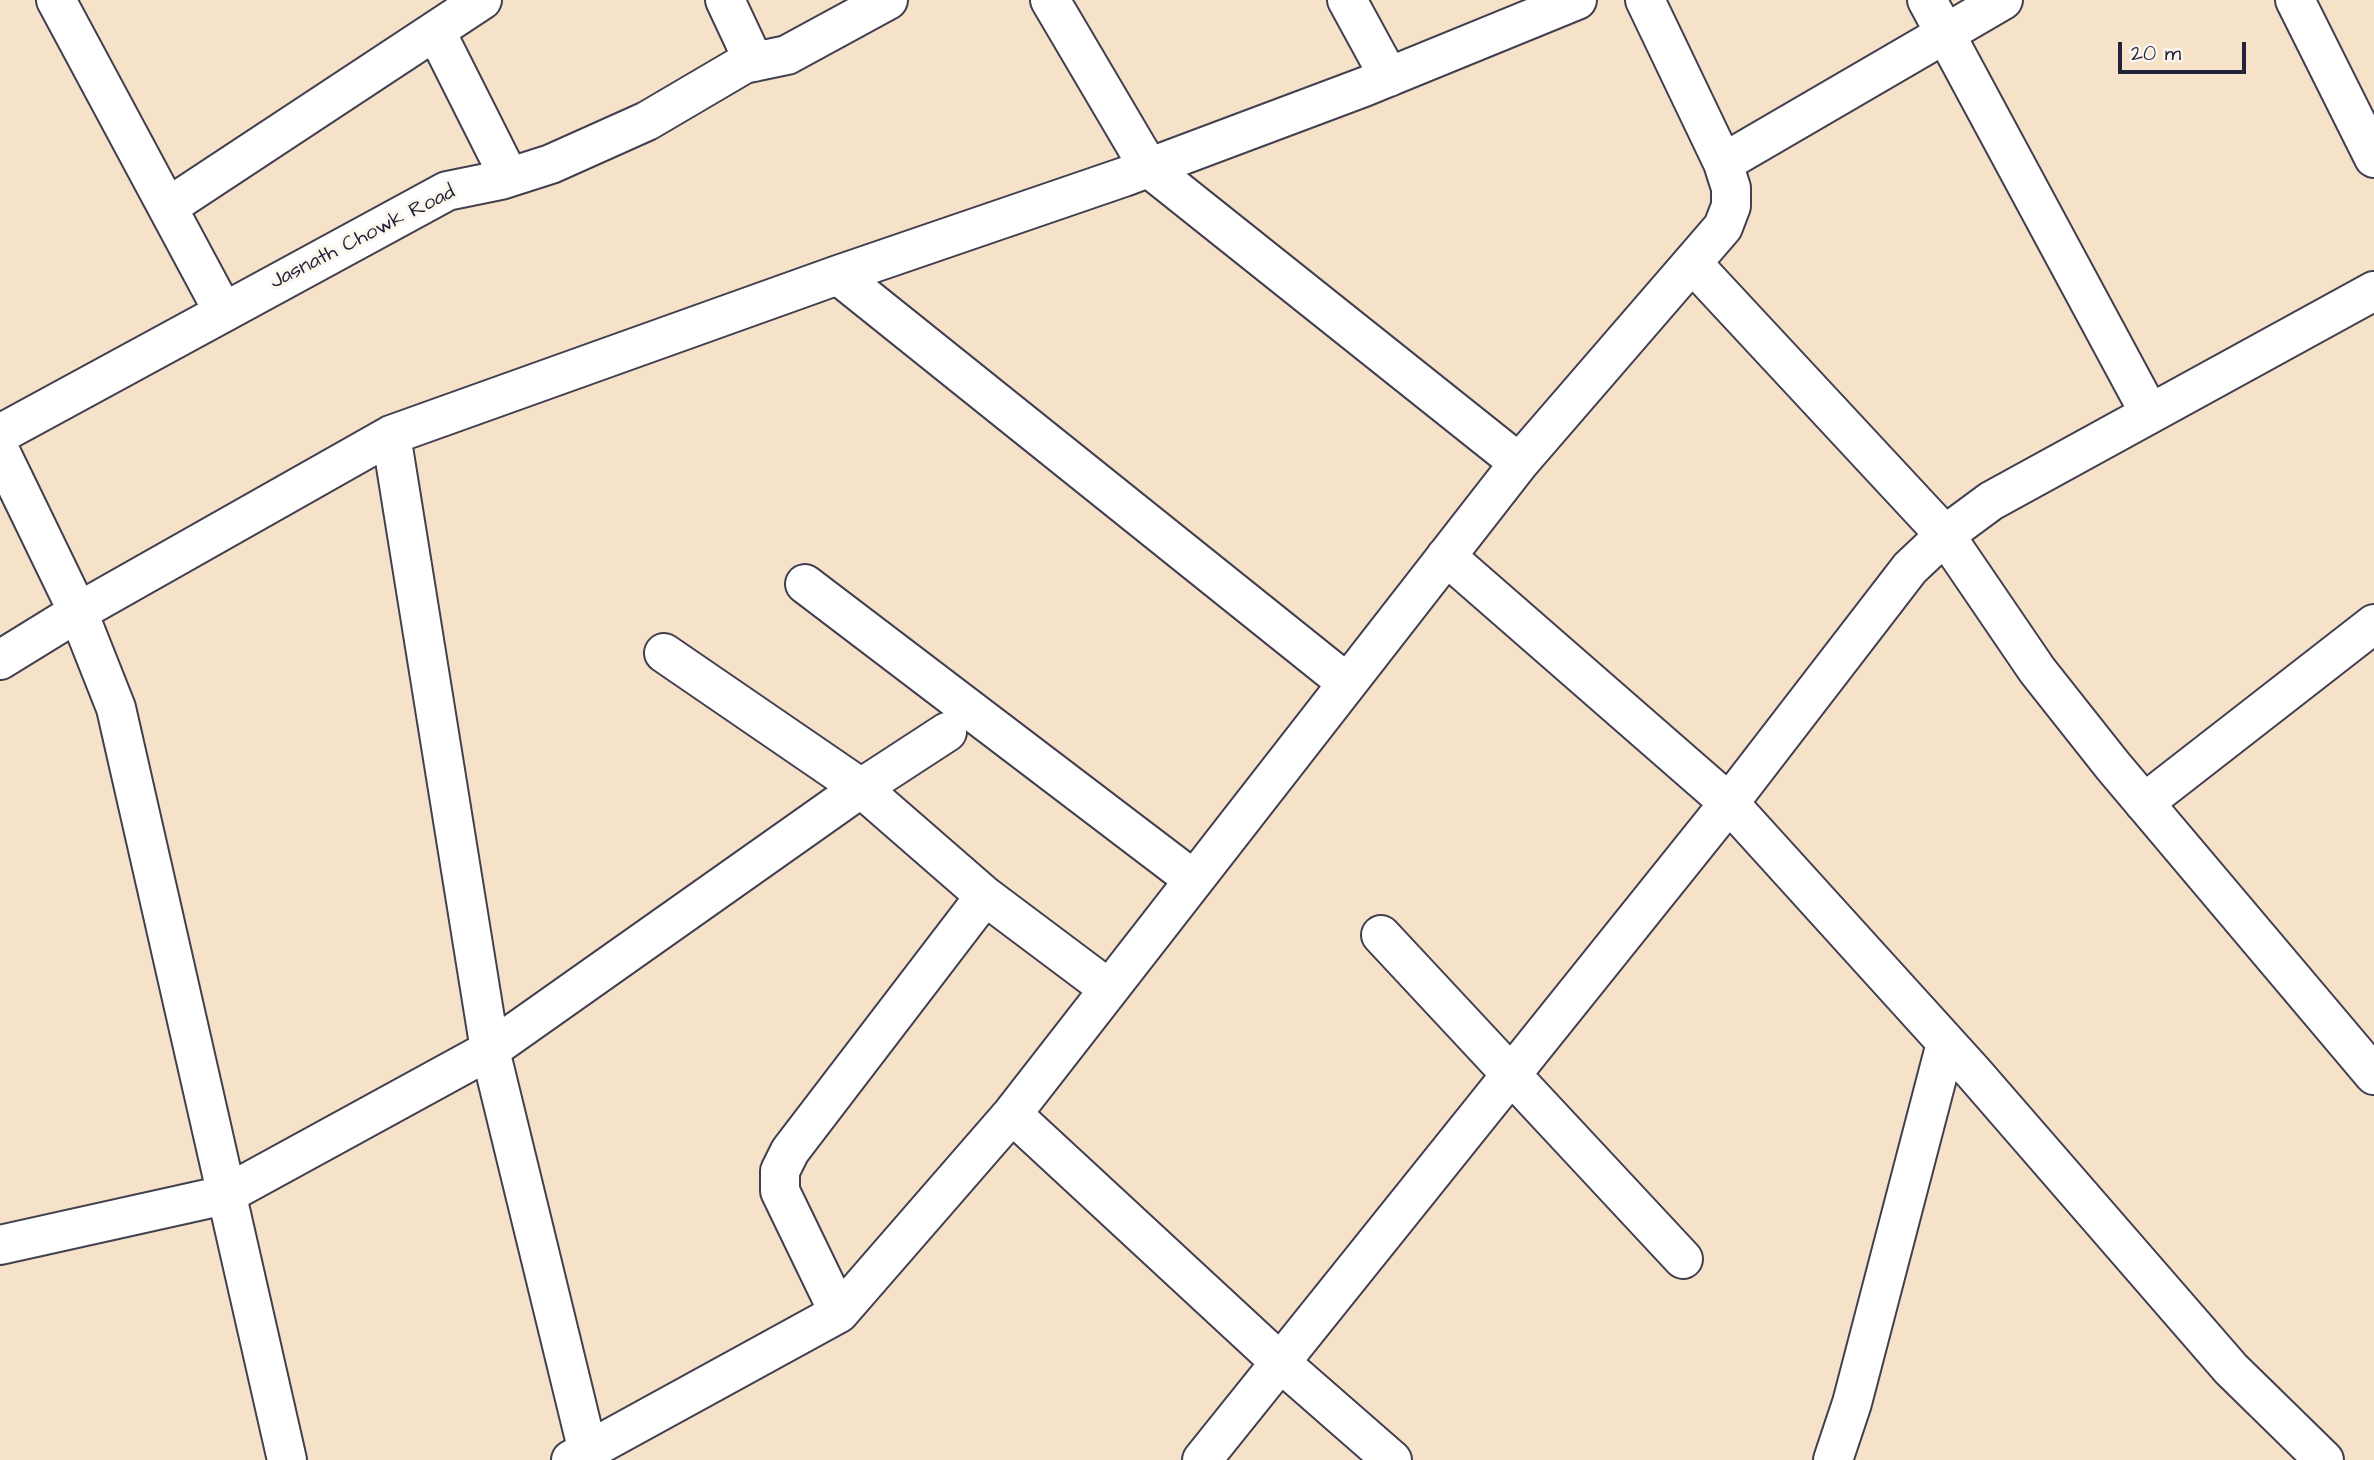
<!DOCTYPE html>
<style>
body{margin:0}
#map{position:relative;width:2374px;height:1460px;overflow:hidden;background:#f6e1c9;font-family:"Architects Daughter",sans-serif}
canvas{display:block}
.scale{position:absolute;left:2118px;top:42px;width:128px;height:32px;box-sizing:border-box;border:4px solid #22223b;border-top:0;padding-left:9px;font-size:21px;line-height:24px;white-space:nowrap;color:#22223b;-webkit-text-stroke:5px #fbf7ec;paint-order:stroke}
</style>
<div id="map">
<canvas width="2374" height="1460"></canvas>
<div class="scale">20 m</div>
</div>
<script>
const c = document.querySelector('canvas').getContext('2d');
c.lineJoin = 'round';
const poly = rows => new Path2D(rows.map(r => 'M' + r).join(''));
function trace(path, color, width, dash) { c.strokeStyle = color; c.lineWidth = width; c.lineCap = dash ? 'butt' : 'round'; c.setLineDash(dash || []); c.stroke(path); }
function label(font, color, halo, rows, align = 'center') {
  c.font = font + ' "Architects Daughter",sans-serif'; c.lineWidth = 6; c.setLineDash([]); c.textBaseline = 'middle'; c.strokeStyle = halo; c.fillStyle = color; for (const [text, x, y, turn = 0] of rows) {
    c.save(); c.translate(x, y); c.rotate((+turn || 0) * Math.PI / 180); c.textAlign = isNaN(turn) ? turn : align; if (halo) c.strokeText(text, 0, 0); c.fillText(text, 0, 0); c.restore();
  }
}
const minor = poly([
 [56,0,223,311],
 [725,0,754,62],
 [1050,0,1149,168,1519,463],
 [1347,0,1389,77],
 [1927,0,2150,414],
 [2295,0,2374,158],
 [436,32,509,177],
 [1723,163,2003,0],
 [168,207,482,0],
 [1692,263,1945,535,2037,670,2113,766,2374,1075],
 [838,275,1347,683],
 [0,434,447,191,501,180,551,164,647,121,744,64,787,55,888,0],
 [391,435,490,1050,590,1460],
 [0,451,78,612,116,708,287,1460],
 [1446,556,1729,803,1973,1072,2231,1369,2324,1460],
 [805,584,1194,880],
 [664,653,861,788,985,896,1109,989],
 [0,660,78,612,391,435,838,275,1124,177,1364,87,1577,0],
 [2144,803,2374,624],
 [1381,935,1683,1259],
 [1012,1114,1281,1363,1392,1460],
 [0,1245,225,1195,490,1050,861,788,947,732],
 [839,1313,780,1191,780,1171,790,1151,985,896],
 [571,1460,839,1313,1012,1114,1519,463,1723,227,1731,206,1731,188,1723,163,1645,0],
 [1202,1460,1729,803,1910,568,1945,535,1991,501,2374,291],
 [1833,1460,1852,1403,1946,1043]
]);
const streetNames = [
 ["Jasnath Chowk Road",363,238,-27]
];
trace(minor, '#423f50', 42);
trace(minor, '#fff', 38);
label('21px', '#22223b', '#fbf7ec', streetNames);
</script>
